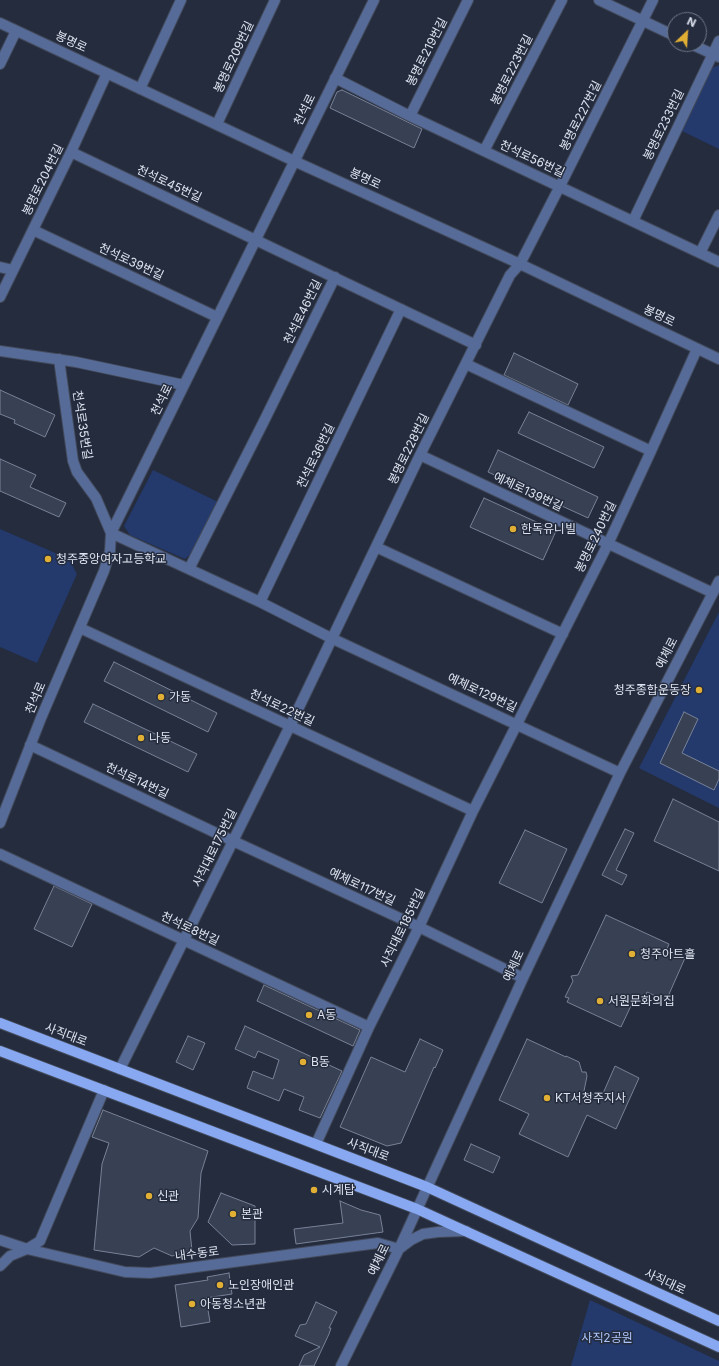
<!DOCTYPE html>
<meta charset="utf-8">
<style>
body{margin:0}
#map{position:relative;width:719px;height:1366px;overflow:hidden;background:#242c3e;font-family:Inter,sans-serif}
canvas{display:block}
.north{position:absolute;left:667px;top:12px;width:40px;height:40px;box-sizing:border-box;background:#242c3e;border:1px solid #6f7685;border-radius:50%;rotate:25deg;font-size:11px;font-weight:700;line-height:16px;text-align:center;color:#dfe4f0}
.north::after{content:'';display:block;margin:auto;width:14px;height:18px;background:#e1af34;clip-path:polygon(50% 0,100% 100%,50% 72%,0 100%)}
</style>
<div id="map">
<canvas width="719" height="1366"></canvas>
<div class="north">N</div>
</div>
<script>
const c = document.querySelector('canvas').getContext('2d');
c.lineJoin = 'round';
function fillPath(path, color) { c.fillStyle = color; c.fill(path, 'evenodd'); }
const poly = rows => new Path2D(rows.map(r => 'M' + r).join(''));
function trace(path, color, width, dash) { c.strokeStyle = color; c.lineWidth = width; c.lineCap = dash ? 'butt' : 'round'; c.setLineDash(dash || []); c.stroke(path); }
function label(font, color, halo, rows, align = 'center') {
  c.font = font + ' Inter,"Noto Sans KR",sans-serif'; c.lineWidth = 3; c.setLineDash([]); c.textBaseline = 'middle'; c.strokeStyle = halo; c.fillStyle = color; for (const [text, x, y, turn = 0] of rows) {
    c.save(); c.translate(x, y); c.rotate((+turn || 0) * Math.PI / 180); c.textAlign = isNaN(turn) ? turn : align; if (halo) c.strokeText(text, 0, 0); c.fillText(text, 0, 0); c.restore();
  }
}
const green = poly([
 [719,65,719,149,682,131,712,68],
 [153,470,218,502,192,553,185,559,130,535,124,526],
 [0,529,69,559,77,574,37,663,0,647],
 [719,612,719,808,639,768],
 [590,1300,719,1361,719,1366,571,1366]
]);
const building = poly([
 [342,90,422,129,414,148,330,108,337,92,342,90],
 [514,353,578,384,568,405,504,375,514,353],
 [0,390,55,415,45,437,14,423,15,420,0,414,0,390],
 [529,412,604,447,594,468,518,433,529,412],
 [498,450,598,497,588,518,488,472,498,450],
 [0,459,36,475,30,487,66,503,59,517,0,491,0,459],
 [484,498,556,531,543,560,470,527,484,498],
 [114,662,217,713,208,732,104,681,114,662],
 [93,704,197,754,188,772,84,722,93,704],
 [684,712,698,719,682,753,719,771,719,779,714,790,660,763,684,712],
 [673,799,719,822,719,871,654,841,673,799],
 [625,829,634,833,616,870,627,875,622,885,602,875,625,829],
 [525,830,567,849,542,903,499,883,525,830],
 [54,886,92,904,72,947,34,929,54,886],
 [606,915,669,944,667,949,685,958,666,1001,647,992,644,999,636,995,621,1027,567,1002,569,998,565,997,573,981,571,976,578,975,606,915],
 [264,985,360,1030,353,1046,257,1001,264,985],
 [245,1026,342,1071,320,1118,299,1110,304,1097,284,1089,279,1101,247,1088,253,1071,273,1079,279,1060,258,1051,255,1058,235,1049,245,1026],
 [188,1036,205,1043,193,1070,176,1062,188,1036],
 [420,1039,443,1050,435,1068,434,1067,401,1143,387,1146,340,1127,371,1057,405,1072,420,1039],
 [527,1039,566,1057,566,1056,579,1062,582,1072,586,1072,587,1076,584,1091,601,1098,615,1066,639,1078,616,1129,587,1115,568,1157,519,1134,529,1114,499,1100,527,1039],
 [103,1110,208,1151,201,1173,198,1218,190,1231,192,1251,172,1256,154,1248,139,1257,94,1250,102,1164,109,1143,92,1137,103,1110],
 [471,1144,500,1157,493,1173,464,1160,471,1144],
 [221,1193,255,1206,255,1244,232,1245,208,1222,221,1193],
 [340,1201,361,1210,380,1215,383,1232,296,1244,294,1229,343,1223,340,1201],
 [229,1273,232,1294,206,1298,210,1322,181,1327,175,1285,208,1280,207,1277,229,1273],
 [316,1302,337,1312,329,1328,331,1328,329,1334,314,1366,299,1366,304,1355,320,1347,295,1336,300,1325,306,1324,316,1302]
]);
const minor = poly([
 [599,0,675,36],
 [0,23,294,161,520,264,719,359],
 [691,44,719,57],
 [0,64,16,31],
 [335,78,410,116,719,262],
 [140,89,181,0],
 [410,116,468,0],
 [217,124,275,0],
 [484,151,562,0],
 [71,152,476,345],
 [633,221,719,41],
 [33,230,217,317],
 [700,253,719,215],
 [0,267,13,270],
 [0,297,71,152,107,73],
 [0,351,76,362,184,385],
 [59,359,73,461,77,472,96,498,111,533,260,602,331,638,620,773],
 [466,364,651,451],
 [420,455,713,593],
 [376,547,563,634],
 [189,569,263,423,335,277],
 [260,602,401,309],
 [80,628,473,811],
 [30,745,233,841,419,927,523,978],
 [0,823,41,718,104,571,110,551,111,533,374,0],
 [0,854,369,1027],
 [120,1069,290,726,420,455,510,275,520,264,560,186,653,0],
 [316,1144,369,1027,419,927,473,811,608,544,651,451,697,349],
 [0,1240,27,1249,125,1272,150,1273,378,1243,399,1249],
 [399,1249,411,1240,423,1234,438,1232,466,1231],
 [0,1266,10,1256,27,1249,40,1241,104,1090],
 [341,1366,399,1249,523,978,620,773,719,581]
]);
const major = poly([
 [0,1023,427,1187,719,1321],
 [0,1051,417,1209,719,1347]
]);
const markers = [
 [513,529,4,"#e1af34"],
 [48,559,4,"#e1af34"],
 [699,690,4,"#e1af34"],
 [161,697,4,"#e1af34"],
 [141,738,4,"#e1af34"],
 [632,954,4,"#e1af34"],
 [600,1001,4,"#e1af34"],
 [309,1015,4,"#e1af34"],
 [303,1062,4,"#e1af34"],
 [547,1098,4,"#e1af34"],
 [314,1190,4,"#e1af34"],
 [149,1196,4,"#e1af34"],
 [233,1214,4,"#e1af34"],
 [220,1285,4,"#e1af34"],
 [192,1304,4,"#e1af34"]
];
const streetNames = [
 ["봉명로",71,42,25],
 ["봉명로219번길",427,52,-63],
 ["봉명로209번길",234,57,-65],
 ["봉명로223번길",512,70,-63],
 ["천석로",305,110,-64],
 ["봉명로227번길",581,116,-63],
 ["봉명로233번길",664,125,-64],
 ["천석로56번길",532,159,25],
 ["봉명로",365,179,25],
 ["봉명로204번길",43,180,-64],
 ["천석로45번길",169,184,25],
 ["천석로39번길",131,262,25],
 ["천석로46번길",303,312,-64],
 ["봉명로",659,316,26],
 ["천석로",162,400,-64],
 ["천석로35번길",82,425,81],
 ["봉명로228번길",409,449,-64],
 ["천석로36번길",316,456,-64],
 ["예체로139번길",528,492,25],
 ["봉명로240번길",596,537,-64],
 ["예체로",667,653,-63],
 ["예체로129번길",482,693,25],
 ["천석로",36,698,-67],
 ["천석로22번길",282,708,25],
 ["천석로14번길",137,781,25],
 ["사직대로175번길",215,848,-64],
 ["예체로117번길",362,887,25],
 ["사직대로185번길",403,928,-64],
 ["천석로8번길",190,929,25],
 ["예체로",514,966,-65],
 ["사직대로",66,1035,21],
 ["사직대로",368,1150,21],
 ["내수동로",197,1254,-7],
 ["예체로",379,1260,-64],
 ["사직대로",665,1282,25]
];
const poiNames = [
 ["한독유니빌",521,529],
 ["청주중앙여자고등학교",56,559],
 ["청주종합운동장",691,690,"right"],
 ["가동",169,697],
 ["나동",149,738],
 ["청주아트홀",640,954],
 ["서원문화의집",608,1001],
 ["A동",317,1015],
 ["B동",311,1062],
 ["KT서청주지사",555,1098],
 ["시계탑",322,1190],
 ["신관",157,1196],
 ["본관",241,1214],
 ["노인장애인관",228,1285],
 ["아동청소년관",200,1304]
];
const parkNames = [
 ["사직2공원",607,1338]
];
fillPath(green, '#24396c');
fillPath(building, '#384053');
trace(building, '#788297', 1);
trace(minor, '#42495a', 12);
trace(major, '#42495a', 12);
trace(minor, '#566b98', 10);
trace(major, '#88a9f2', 10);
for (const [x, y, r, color] of markers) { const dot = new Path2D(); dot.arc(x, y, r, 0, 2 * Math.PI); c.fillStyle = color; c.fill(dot); trace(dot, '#242c3e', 1.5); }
label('12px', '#dfe4f0', '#242c3e', streetNames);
label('12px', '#dfe4f0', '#242c3e', poiNames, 'left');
label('12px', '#abc4fa', '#242c3e', parkNames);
</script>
